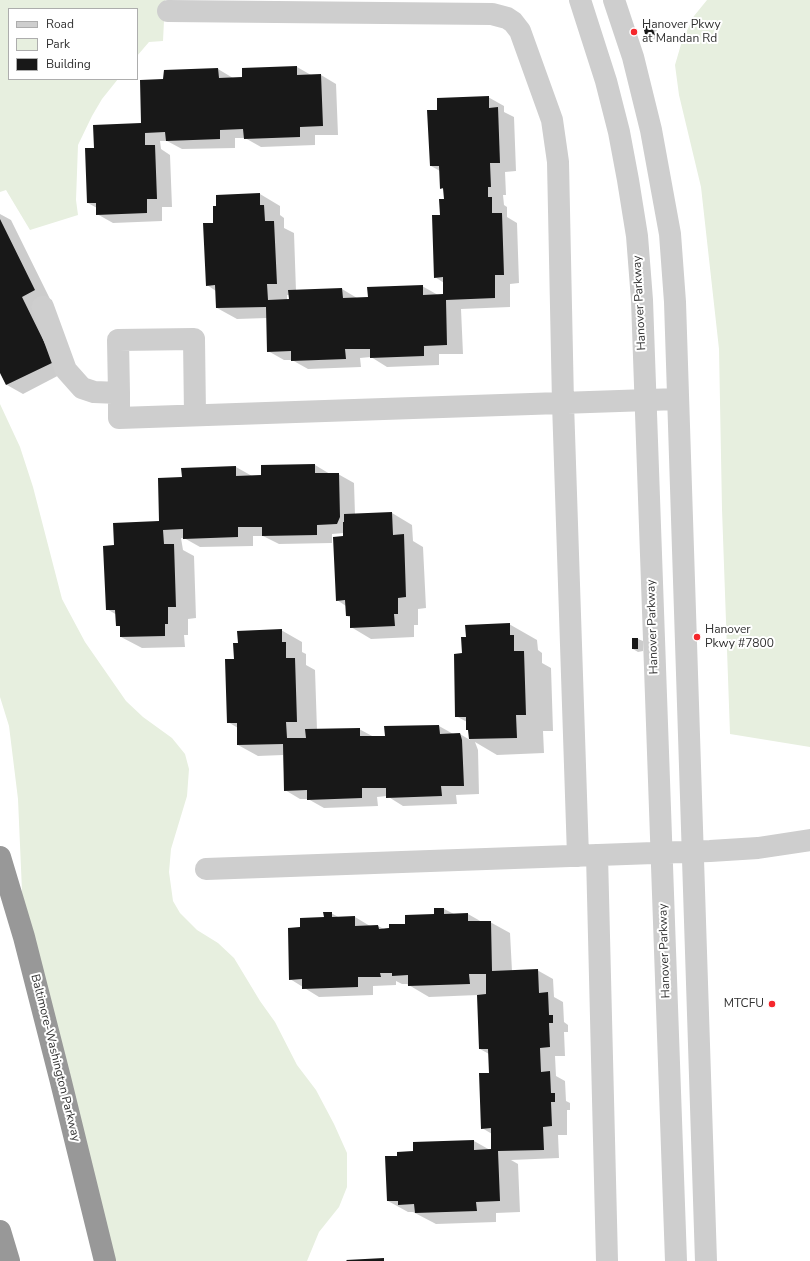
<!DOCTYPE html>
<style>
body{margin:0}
#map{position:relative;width:810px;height:1261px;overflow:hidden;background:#fff;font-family:"Nunito Sans",sans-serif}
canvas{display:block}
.legend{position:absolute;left:8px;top:8px;width:130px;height:72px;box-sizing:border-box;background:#fff;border:1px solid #adadad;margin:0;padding:5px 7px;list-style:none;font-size:12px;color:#313131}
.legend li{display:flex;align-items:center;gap:8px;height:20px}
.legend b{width:20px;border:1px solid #adadad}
</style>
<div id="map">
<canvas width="810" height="1261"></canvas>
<ul class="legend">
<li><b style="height:5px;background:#cecece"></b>Road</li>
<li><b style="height:11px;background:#e7efdf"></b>Park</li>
<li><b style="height:11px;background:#181818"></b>Building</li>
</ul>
</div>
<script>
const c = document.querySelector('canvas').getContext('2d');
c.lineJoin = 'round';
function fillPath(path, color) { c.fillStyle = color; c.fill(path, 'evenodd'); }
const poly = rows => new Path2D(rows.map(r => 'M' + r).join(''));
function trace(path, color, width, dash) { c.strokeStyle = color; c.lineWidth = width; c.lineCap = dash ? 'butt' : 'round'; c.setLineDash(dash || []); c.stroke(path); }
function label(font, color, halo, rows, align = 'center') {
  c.font = font + ' "Nunito Sans",sans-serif'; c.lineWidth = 4; c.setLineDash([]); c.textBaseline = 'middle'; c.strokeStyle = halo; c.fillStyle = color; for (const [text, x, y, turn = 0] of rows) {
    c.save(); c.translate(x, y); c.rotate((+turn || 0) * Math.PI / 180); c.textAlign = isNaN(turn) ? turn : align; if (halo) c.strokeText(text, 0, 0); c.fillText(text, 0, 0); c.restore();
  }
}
const green = poly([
 [0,0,165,0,163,41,149,42,137,56,137,9,9,9,9,79,118,79,102,99,92,116,78,145,76,200,78,215,30,230,6,190,0,192],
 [707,0,810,0,810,747,730,734,722,509,719,349,701,187,679,95,675,65,682,41,694,16],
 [0,404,20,447,33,487,62,599,85,642,126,701,143,717,172,738,185,754,189,769,187,796,171,849,169,872,173,901,180,913,197,930,218,943,234,958,260,1001,275,1022,297,1065,316,1090,334,1124,347,1153,347,1187,339,1207,319,1232,307,1261,105,1261,24,937,18,799,9,726,0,697]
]);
const shadow = poly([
 [651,25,656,28,659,38,652,40,647,37],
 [297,67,311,75,321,75,336,84,338,135,315,135,315,145,261,147,245,138,235,138,235,148,182,149,167,141,160,141,161,149,170,155,172,207,162,207,162,221,113,223,97,214,97,208,88,203,95,149,142,124,164,80,165,71,218,69,233,78,243,78],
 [488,97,504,106,504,112,514,117,516,171,505,172,506,195,503,195,504,205,507,207,507,217,517,223,519,283,510,284,510,307,461,309,463,354,439,354,439,365,387,367,371,357,360,358,361,367,308,369,292,360,284,360,268,351,267,318,237,319,217,308,216,291,207,285,214,224,260,194,280,206,280,215,284,218,284,228,294,233,296,291,342,289,357,298,369,298,422,286,438,295,444,295,444,283,435,277,441,216,445,200,444,190,441,188,440,171,431,166,438,111],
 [287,295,289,295,290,300,287,301],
 [0,214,11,220,50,299,69,370,23,394,7,385,0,371],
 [315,465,330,474,338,474,354,483,355,515,392,513,412,525,413,541,423,547,426,608,418,609,418,625,414,625,414,637,371,639,351,627,351,618,347,616,346,606,337,600,344,533,332,534,332,543,279,544,263,536,253,536,253,546,200,547,184,538,181,538,183,550,194,556,196,618,188,619,188,635,184,635,185,647,142,648,121,637,121,627,117,625,117,615,107,609,115,546,159,522,183,478,236,467,252,476,262,476],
 [509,624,537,640,538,650,542,653,542,663,551,668,553,731,543,731,544,753,497,755,475,742,478,750,479,794,456,795,457,804,403,806,387,796,377,797,378,806,324,808,308,799,300,799,285,790,283,755,258,756,238,745,238,728,228,722,235,660,239,644,281,630,302,642,302,652,306,654,306,665,315,670,317,730,359,729,374,737,386,737,439,726,455,735,460,734,470,740,467,722,456,716,463,654,467,638],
 [638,639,643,641,643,651,638,652,633,649],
 [435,909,444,909,454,914,468,914,482,922,490,922,510,933,512,971,537,970,553,979,554,997,563,1002,564,1022,568,1025,568,1032,564,1032,565,1056,555,1056,556,1076,565,1081,566,1101,570,1103,570,1110,567,1110,567,1135,558,1135,559,1158,511,1160,518,1164,520,1212,496,1213,496,1222,436,1224,413,1212,408,1212,388,1201,398,1157,414,1152,414,1143,474,1141,490,1150,492,1150,492,1134,482,1128,490,1074,489,1054,480,1049,478,995,429,997,407,984,402,984,396,981,396,985,373,986,373,995,319,997,290,979,301,928,325,918,331,913,340,918,355,917,370,926,378,926,384,929,406,925,435,915]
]);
const building = poly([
 [651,24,655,35,646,38,643,26],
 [297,66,297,75,321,74,323,126,300,127,300,137,244,139,243,129,220,130,220,139,166,141,165,132,145,133,145,145,155,145,157,199,147,199,147,213,96,215,96,203,87,203,85,148,94,148,93,125,141,123,140,80,163,79,164,70,218,68,219,78,242,77,242,68],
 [489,96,489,108,498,107,500,163,490,163,491,187,488,187,488,197,492,197,492,213,502,213,504,275,495,275,495,298,446,300,447,345,424,346,424,356,370,358,370,349,345,349,346,359,291,361,291,351,267,352,266,307,216,308,215,285,206,286,203,223,213,223,213,206,216,206,216,195,260,193,260,205,264,205,265,221,274,221,277,284,267,284,268,300,289,299,288,290,342,288,343,298,368,297,367,287,423,285,423,295,443,294,443,277,434,278,432,215,440,215,439,199,444,199,443,188,440,189,439,166,430,166,427,110,437,110,437,98],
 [0,219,35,290,22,297,54,362,6,385,0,373],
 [315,464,315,473,339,473,340,517,337,524,317,525,317,535,262,536,262,527,238,527,238,537,183,539,183,529,163,530,164,544,174,544,176,607,168,607,168,624,165,624,165,636,120,637,120,626,116,626,115,610,106,610,103,546,114,545,113,523,159,521,158,478,182,477,181,468,236,466,236,476,261,475,261,465],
 [392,512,393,535,404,534,406,597,398,598,398,614,394,614,395,626,350,628,350,616,346,616,345,600,336,601,333,537,343,536,343,522,344,522,344,514],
 [510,623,510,635,514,635,514,651,524,651,526,715,516,715,517,738,469,739,468,730,466,730,466,717,455,717,454,654,462,653,461,637,466,637,465,625],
 [282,629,282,642,286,642,286,658,295,658,297,722,286,722,287,738,306,738,305,729,360,728,360,736,385,736,384,726,439,725,440,734,460,733,462,740,464,786,441,786,442,796,386,798,386,788,362,788,362,798,307,800,307,790,284,791,283,744,237,745,237,723,227,723,225,659,234,659,233,643,238,643,237,631],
 [632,638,638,638,638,649,632,649],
 [434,908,444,908,444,914,468,913,468,921,491,921,492,971,538,969,539,993,548,992,549,1015,553,1015,553,1023,549,1023,550,1047,540,1048,541,1072,550,1071,551,1093,555,1093,555,1102,551,1102,552,1126,543,1127,544,1150,498,1151,500,1201,476,1202,477,1211,415,1213,414,1204,398,1205,398,1201,387,1201,385,1156,397,1156,397,1152,413,1151,413,1142,474,1140,474,1150,491,1149,491,1128,481,1129,479,1073,489,1073,488,1049,479,1049,477,995,486,994,486,974,469,974,470,984,408,986,408,975,392,976,392,973,380,973,381,977,358,977,358,987,302,989,302,979,289,980,288,928,300,927,300,918,324,917,323,912,332,912,332,917,355,916,355,926,378,925,379,929,389,928,389,924,405,924,405,915,434,914],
 [384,1258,384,1261,347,1261,346,1260]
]);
const minor = poly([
 [580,0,606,81,619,132,628,180,637,236,642,300,676,1261],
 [614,0,633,57,651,130,670,234,675,302,706,1261],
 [168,11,492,14,507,18,513,22,520,31,552,120,558,162,563,403,578,856],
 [43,307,66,370,82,388,94,392,119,393,119,418,678,399],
 [119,393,118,340,194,339,195,415],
 [597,855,607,1261],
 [206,869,710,851,758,848,810,840]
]);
const highway = poly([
 [0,857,24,937,60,1078,105,1261],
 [0,1231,9,1261]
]);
const markers = [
 [634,32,4,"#f5272c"],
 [697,637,4,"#f5272c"],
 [772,1004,4,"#f5272c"]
];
const poiNames = [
 ["Hanover Pkwy",642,25],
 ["at Mandan Rd",642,39],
 ["Hanover",705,630],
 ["Pkwy #7800",705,644],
 ["MTCFU",764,1004,"right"]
];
const streetNames = [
 ["Hanover Parkway",640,303,-93],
 ["Hanover Parkway",653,627,-92],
 ["Hanover Parkway",665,951,-92],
 ["Baltimore-Washington Parkway",55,1058,76]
];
fillPath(green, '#e7efdf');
fillPath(shadow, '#0003');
fillPath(building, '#181818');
trace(minor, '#cecece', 22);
trace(highway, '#989898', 22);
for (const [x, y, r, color] of markers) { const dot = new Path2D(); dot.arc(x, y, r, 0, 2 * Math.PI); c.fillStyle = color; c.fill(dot); trace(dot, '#fff', 1.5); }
label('12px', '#313131', '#fff', poiNames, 'left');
label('12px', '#313131', '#fff', streetNames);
</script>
